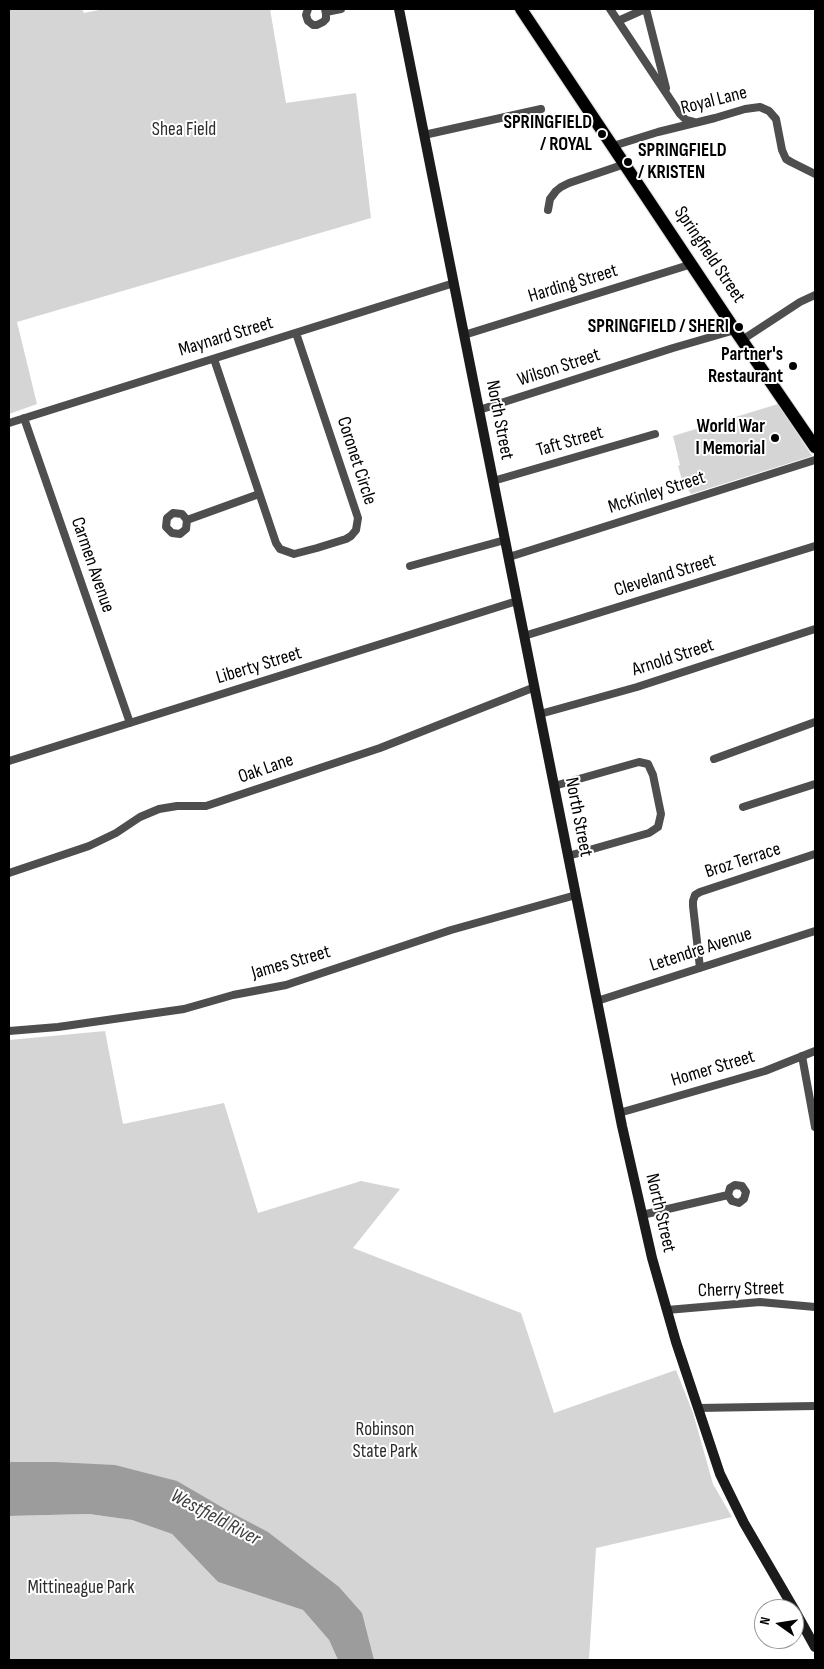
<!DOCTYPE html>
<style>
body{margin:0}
#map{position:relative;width:824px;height:1669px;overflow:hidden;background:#fff;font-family:"Sofia Sans Condensed",sans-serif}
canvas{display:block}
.frame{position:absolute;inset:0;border:10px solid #000;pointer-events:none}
.north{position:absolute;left:754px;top:1599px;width:50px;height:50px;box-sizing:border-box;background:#fff;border:1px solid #999;border-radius:50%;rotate:283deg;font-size:14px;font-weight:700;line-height:20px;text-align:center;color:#000}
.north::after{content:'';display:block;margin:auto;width:18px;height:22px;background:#000;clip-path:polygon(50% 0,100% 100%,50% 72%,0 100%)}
</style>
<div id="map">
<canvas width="824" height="1669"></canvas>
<div class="frame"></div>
<div class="north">N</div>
</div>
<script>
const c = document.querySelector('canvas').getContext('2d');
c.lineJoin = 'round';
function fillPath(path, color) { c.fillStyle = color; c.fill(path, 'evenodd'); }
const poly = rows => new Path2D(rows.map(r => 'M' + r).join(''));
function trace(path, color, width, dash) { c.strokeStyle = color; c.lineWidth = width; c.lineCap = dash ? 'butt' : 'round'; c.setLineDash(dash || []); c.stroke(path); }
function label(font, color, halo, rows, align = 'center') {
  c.font = font + ' "Sofia Sans Condensed",sans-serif'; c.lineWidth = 4; c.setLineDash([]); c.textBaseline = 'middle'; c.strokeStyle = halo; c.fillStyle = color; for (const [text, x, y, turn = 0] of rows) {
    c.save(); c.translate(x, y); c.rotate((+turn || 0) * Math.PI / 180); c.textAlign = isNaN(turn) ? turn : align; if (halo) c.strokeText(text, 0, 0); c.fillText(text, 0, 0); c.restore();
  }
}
const green = poly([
 [9,9,82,9,84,13,104,9,270,9,286,103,356,93,371,218,17,322,37,404,9,414],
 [778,404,812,456,691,494,682,480,678,466,680,465,673,436],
 [105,1031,123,1124,224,1103,258,1213,361,1181,400,1189,353,1248,521,1313,554,1413,676,1370,693,1413,713,1484,732,1517,596,1548,589,1660,361,1660,352,1631,202,1529,9,1491,9,1040],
 [89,1514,132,1520,172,1534,218,1582,303,1610,329,1640,338,1660,9,1660,9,1516]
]);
const water = poly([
 [9,1462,55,1462,115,1465,177,1481,232,1513,268,1532,339,1587,362,1613,374,1660,338,1660,329,1640,303,1610,218,1582,172,1534,132,1520,89,1514,9,1516]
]);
const minor = poly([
 [308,9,306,15,308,21,313,25,317,25,323,22,326,19,326,14,325,9],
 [610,9,680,114,686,120,694,122],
 [646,9,666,88],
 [326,12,341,9],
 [618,21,645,9],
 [424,135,541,109],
 [613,146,658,132,715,118,745,109,760,107,769,111,776,119,782,150,786,159,791,162,815,174],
 [548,210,550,199,556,191,561,187,569,183,625,164],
 [464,335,692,264],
 [742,340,800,302,815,295],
 [214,359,276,543,280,549,294,554,317,548,346,539,351,536,356,530,358,518,296,333],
 [479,410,673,348,735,330],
 [24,418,130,723],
 [9,423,454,283],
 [493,481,655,434],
 [187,520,186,529,180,534,172,533,166,527,167,518,173,513,182,514,187,520,259,494],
 [509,557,815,460],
 [410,566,505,540],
 [524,636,815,546],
 [540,714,637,687,815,629],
 [714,759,815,722],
 [9,761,517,601],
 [554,786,639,762,648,764,653,775,661,814,658,827,649,833,568,856],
 [743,807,815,784],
 [9,873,89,846,116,833,140,817,159,809,177,806,206,806,380,748,535,687],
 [700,968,693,906,693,901,695,895,700,892,815,854],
 [597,1001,815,931],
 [9,1031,58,1027,184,1009,233,995,286,985,451,930,576,895],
 [802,1056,815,1127],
 [619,1113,765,1071,815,1051],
 [642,1215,728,1195,732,1201,739,1203,744,1199,746,1192,742,1186,735,1185,730,1188,728,1195],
 [667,1310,760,1302,815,1307],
 [698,1408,815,1406]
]);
const secondary = poly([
 [399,9,622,1126,652,1258,676,1342,720,1474,744,1523,794,1609],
 [794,1609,815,1647]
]);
const primary = poly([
 [521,9,735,330,815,447]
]);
const markers = [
 [602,134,5,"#000"],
 [628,162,5,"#000"],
 [739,327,5,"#000"],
 [793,366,5,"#000"],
 [775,438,5,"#000"]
];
const streetNames = [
 ["Royal Lane",714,101,-14],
 ["Springfield Street",709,255,56],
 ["Harding Street",573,284,-17],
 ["Maynard Street",226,337,-17],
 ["Wilson Street",559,368,-18],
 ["North Street",499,420,79],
 ["Taft Street",570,442,-16],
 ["Coronet Circle",356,461,72],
 ["McKinley Street",657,493,-18],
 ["Carmen Avenue",92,565,71],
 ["Cleveland Street",665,576,-17],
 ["Arnold Street",673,658,-18],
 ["Liberty Street",259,666,-17],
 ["Oak Lane",266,769,-19],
 ["North Street",578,817,79],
 ["Broz Terrace",743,861,-18],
 ["Letendre Avenue",701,950,-18],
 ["James Street",291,963,-16],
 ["Homer Street",713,1069,-17],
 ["North Street",660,1213,77],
 ["Cherry Street",741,1290,-2]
];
const poiNames = [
 ["SPRINGFIELD",592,123],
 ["/ ROYAL",592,145],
 ["SPRINGFIELD",638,151,"left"],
 ["/ KRISTEN",638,173,"left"],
 ["SPRINGFIELD / SHERI",729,327],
 ["Partner's",783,355],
 ["Restaurant",783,377],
 ["World War",765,427],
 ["I Memorial",765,449]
];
const parkNames = [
 ["Shea Field",184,130],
 ["Robinson",385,1430],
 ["State Park",385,1452],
 ["Mittineague Park",81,1588]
];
const waterNames = [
 ["Westfield River",215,1518,28]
];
fillPath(green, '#d5d5d5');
fillPath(water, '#9c9c9c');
trace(primary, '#dbdbdb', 14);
trace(minor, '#4e4e4e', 8);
trace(secondary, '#1b1b1b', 10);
trace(primary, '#000', 12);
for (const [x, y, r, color] of markers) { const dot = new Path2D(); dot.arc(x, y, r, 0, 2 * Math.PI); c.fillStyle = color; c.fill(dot); trace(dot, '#fff', 2); }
label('19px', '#000', '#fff', streetNames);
label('bold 19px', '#000', '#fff', poiNames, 'right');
label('19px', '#2c2c2c', '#fff', parkNames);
label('italic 20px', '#3d3d3d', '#fff', waterNames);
</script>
